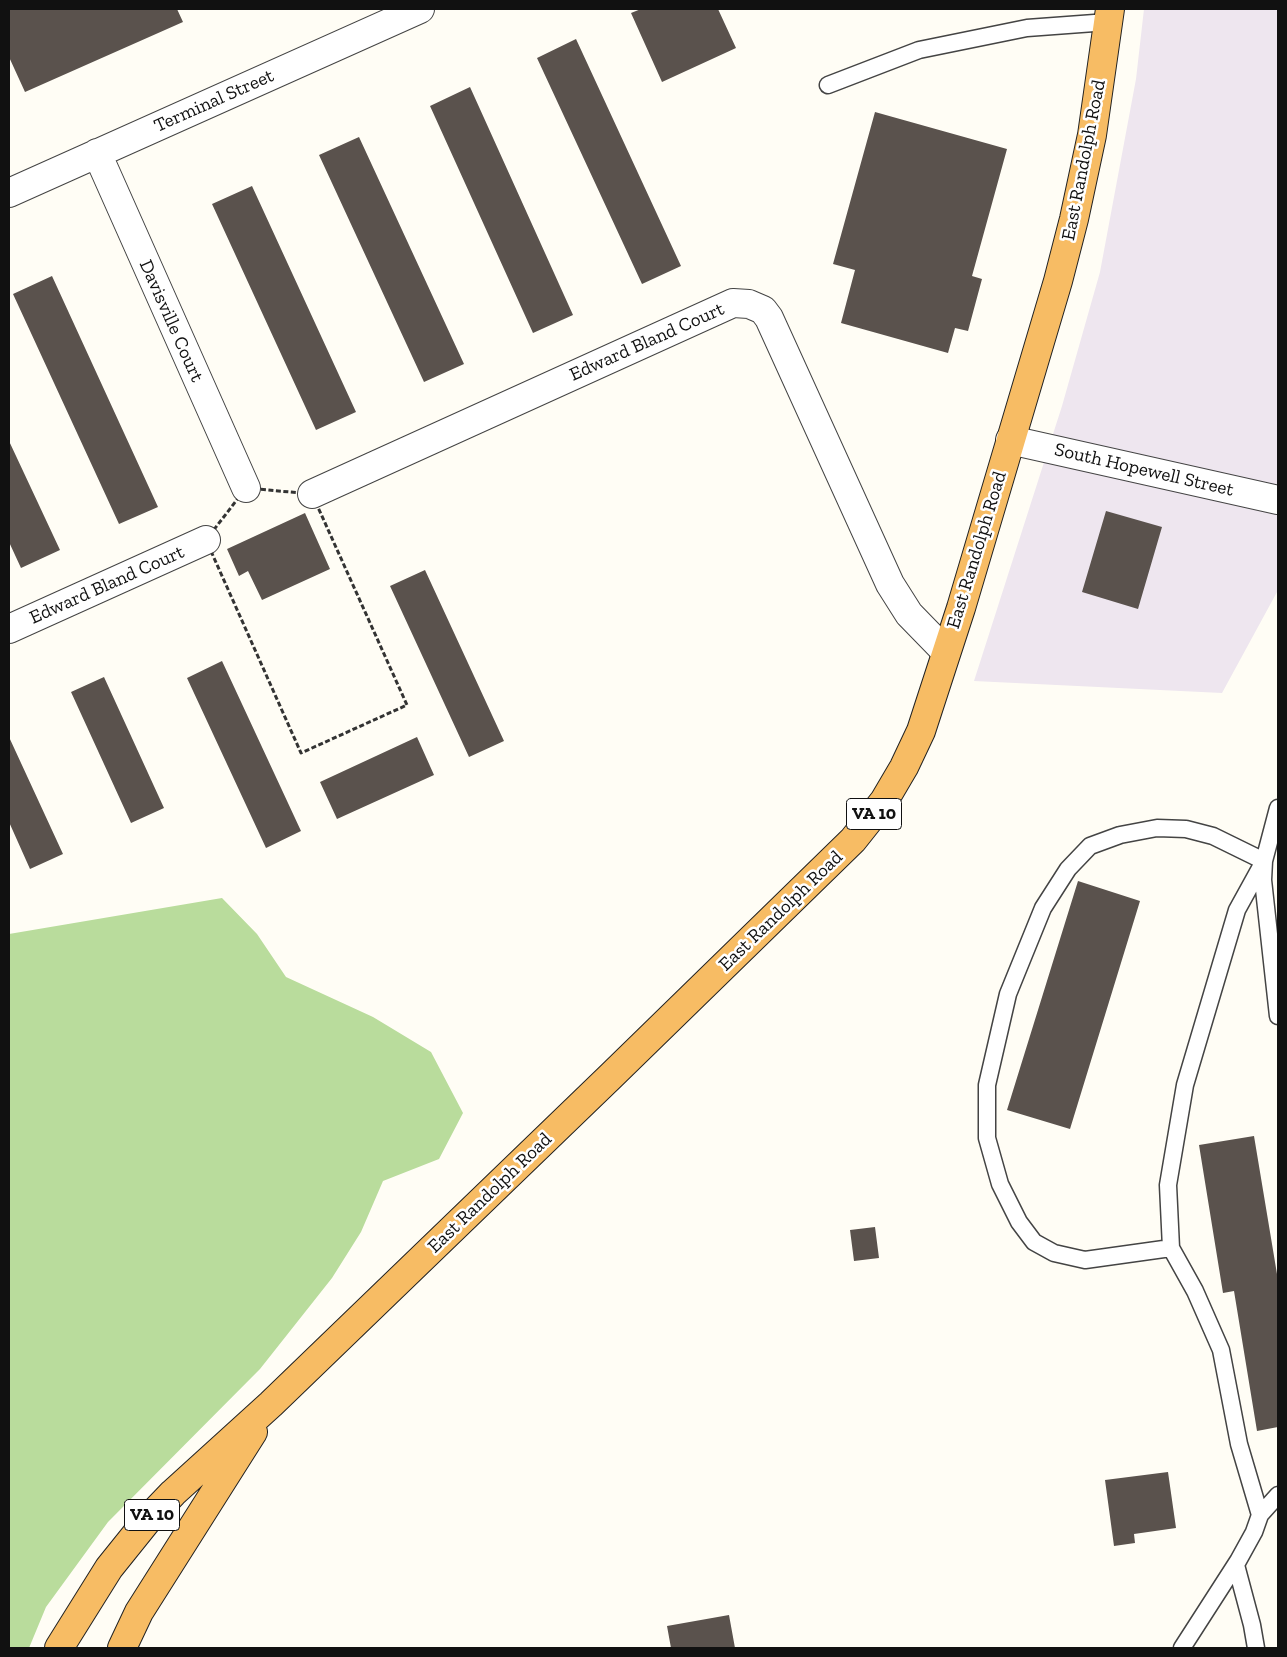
<!DOCTYPE html>
<style>
body{margin:0}
#map{position:relative;width:1287px;height:1657px;overflow:hidden;background:#fffdf5;font-family:"Zilla Slab",serif}
canvas{display:block}
.frame{position:absolute;inset:0;border:10px solid #111;pointer-events:none}
</style>
<div id="map">
<canvas width="1287" height="1657"></canvas>
<div class="frame"></div>
</div>
<script>
const c = document.querySelector('canvas').getContext('2d');
c.lineJoin = 'round';
function fillPath(path, color) { c.fillStyle = color; c.fill(path, 'evenodd'); }
const poly = rows => new Path2D(rows.map(r => 'M' + r).join(''));
function trace(path, color, width, dash) { c.strokeStyle = color; c.lineWidth = width; c.lineCap = dash ? 'butt' : 'round'; c.setLineDash(dash || []); c.stroke(path); }
function label(font, color, halo, rows, align = 'center') {
  c.font = font + ' "Zilla Slab",serif'; c.lineWidth = 5; c.setLineDash([]); c.textBaseline = 'middle'; c.strokeStyle = halo; c.fillStyle = color; for (const [text, x, y, turn = 0] of rows) {
    c.save(); c.translate(x, y); c.rotate((+turn || 0) * Math.PI / 180); c.textAlign = isNaN(turn) ? turn : align; if (halo) c.strokeText(text, 0, 0); c.fillText(text, 0, 0); c.restore();
  }
}
const industrial = poly([
 [1144,9,1278,9,1278,597,1277,592,1222,693,974,681,1062,406,1100,272,1136,79]
]);
const forest = poly([
 [222,898,257,934,286,977,373,1017,431,1052,463,1113,439,1159,383,1181,361,1232,332,1278,260,1369,108,1522,46,1607,29,1648,9,1648,9,934]
]);
const building = poly([
 [9,9,177,9,183,22,25,92,9,57],
 [641,9,718,9,736,48,662,82,631,13],
 [576,39,681,266,642,284,537,58],
 [470,87,573,315,533,333,430,106],
 [875,112,1007,149,972,276,982,279,968,331,955,328,948,353,841,323,855,270,833,264],
 [359,137,464,364,424,382,319,155],
 [252,186,356,412,316,430,212,204],
 [52,276,158,507,119,524,13,294],
 [9,441,60,550,21,568,9,542],
 [1106,511,1162,527,1138,609,1082,592],
 [305,513,330,569,262,600,248,571,239,576,227,549],
 [425,570,504,741,469,757,390,586],
 [222,661,301,831,266,848,187,678],
 [104,677,164,808,131,823,71,692],
 [9,737,63,854,30,869,9,822],
 [417,737,434,775,337,819,320,782],
 [1078,881,1140,901,1070,1129,1007,1110],
 [1254,1136,1278,1280,1278,1427,1257,1431,1234,1291,1223,1293,1199,1145],
 [875,1227,879,1258,854,1261,850,1230],
 [1168,1472,1176,1528,1134,1534,1135,1543,1114,1546,1105,1480],
 [729,1615,735,1648,671,1648,667,1626]
]);
const path = poly([
 [246,488,312,494,407,705,301,753,206,540,246,488]
]);
const service = poly([
 [828,85,919,50,1027,28,1108,22],
 [1278,808,1264,861,1263,880,1278,1016],
 [1171,1248,1168,1185,1185,1085,1237,910,1264,861,1213,836,1186,829,1157,828,1120,835,1090,846,1068,869,1043,908,1008,994,987,1085,987,1138,1000,1184,1019,1222,1034,1242,1054,1253,1085,1260,1171,1248,1195,1291,1221,1350,1239,1444,1260,1515],
 [1236,1565,1252,1625,1256,1648],
 [1182,1648,1238,1561,1254,1532,1260,1515,1278,1495]
]);
const minor = poly([
 [97,153,246,488],
 [9,193,420,9],
 [1010,440,1278,500],
 [312,494,733,303,749,304,763,310,769,318,890,584,909,614,946,652],
 [9,629,206,540]
]);
const trunk = poly([
 [59,1648,109,1568,150,1517,173,1493,271,1404,612,1075,853,840,884,801,904,767,921,731,961,608,1058,281,1074,219,1092,135,1110,9],
 [122,1648,139,1612,253,1432]
]);
const shields = [
 [874,814,55],
 [152,1515,55]
];
const shieldNames = [
 ["VA 10",874,814],
 ["VA 10",152,1515]
];
const streetNames = [
 ["Terminal Street",214,101,-24],
 ["East Randolph Road",1084,160,-79],
 ["Davisville Court",171,321,66],
 ["Edward Bland Court",647,342,-24],
 ["South Hopewell Street",1144,470,13],
 ["East Randolph Road",977,550,-73],
 ["Edward Bland Court",107,585,-24],
 ["East Randolph Road",781,911,-44],
 ["East Randolph Road",490,1193,-44]
];
fillPath(industrial, '#eee6ef');
fillPath(forest, '#b9dc9c');
fillPath(building, '#5a524d');
trace(service, '#444', 19);
trace(minor, '#444', 30);
trace(trunk, '#222', 30);
trace(path, '#333', 3, [5, 2.5]);
trace(service, '#fff', 16);
trace(minor, '#fff', 28);
trace(trunk, '#f7bc64', 28);
for (const [x, y, w] of shields) { const box = new Path2D(); box.roundRect(x - w / 2, y - 15.5, w, 31, 4); c.fillStyle = '#fff'; c.fill(box); trace(box, '#111', 1); }
label('bold 18px', '#111', null, shieldNames);
label('19px', '#111', '#fff', streetNames);
</script>
